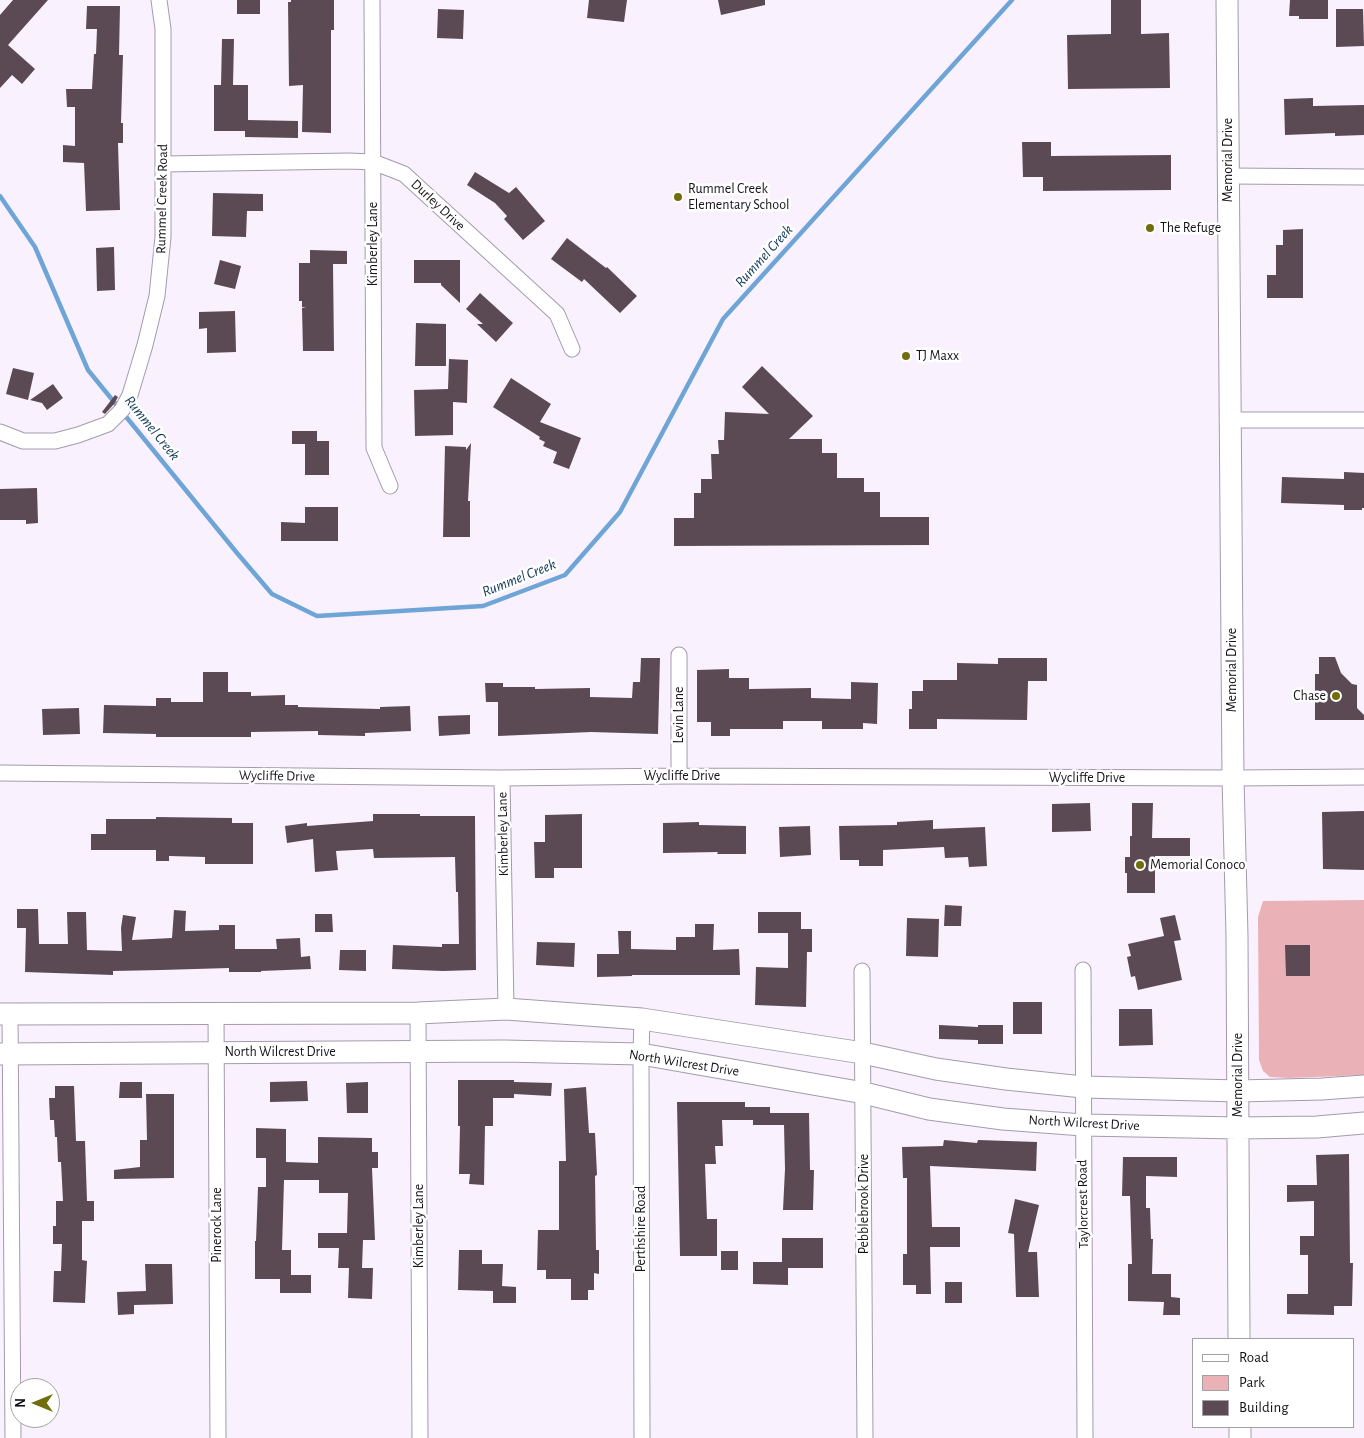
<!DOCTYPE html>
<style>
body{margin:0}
#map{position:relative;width:1364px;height:1438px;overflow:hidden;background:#f9f2fe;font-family:"Alegreya Sans",sans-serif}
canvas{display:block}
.legend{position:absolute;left:1192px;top:1338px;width:162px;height:90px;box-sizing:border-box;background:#fff;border:1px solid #a2a0a3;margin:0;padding:6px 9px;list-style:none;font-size:15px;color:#161219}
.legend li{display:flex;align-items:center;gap:10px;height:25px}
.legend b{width:25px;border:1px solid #a2a0a3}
.north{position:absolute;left:10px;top:1378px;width:50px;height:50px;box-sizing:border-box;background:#fff;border:1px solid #a2a0a3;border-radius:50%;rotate:270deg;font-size:14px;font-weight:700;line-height:20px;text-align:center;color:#161219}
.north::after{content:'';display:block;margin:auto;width:18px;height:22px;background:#716e0d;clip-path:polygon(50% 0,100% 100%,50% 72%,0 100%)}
</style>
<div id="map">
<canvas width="1364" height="1438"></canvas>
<ul class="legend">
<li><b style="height:6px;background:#fff"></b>Road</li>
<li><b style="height:14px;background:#eab2b6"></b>Park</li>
<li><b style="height:14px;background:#5b4a54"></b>Building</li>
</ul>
<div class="north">N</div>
</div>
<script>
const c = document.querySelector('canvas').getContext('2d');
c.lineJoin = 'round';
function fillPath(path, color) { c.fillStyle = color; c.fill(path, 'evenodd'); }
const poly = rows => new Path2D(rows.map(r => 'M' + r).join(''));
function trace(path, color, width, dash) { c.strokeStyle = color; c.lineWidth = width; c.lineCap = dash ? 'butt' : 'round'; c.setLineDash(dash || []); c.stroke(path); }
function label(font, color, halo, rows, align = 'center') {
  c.font = font + ' "Alegreya Sans",sans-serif'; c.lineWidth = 5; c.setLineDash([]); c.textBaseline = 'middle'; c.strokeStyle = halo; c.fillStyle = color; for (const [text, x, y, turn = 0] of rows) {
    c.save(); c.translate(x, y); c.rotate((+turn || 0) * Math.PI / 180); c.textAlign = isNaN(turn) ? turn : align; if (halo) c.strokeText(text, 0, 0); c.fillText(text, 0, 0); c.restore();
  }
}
const green = poly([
 [1364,900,1364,1075,1289,1078,1270,1077,1263,1071,1259,1060,1258,917,1263,901]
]);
const stream = poly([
 [0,196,35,247,88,370,237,553,272,594,317,616,483,606,565,575,620,512,723,319,1012,0]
]);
const building = poly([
 [13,0,48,0,8,45,35,69,22,84,12,75,0,88,0,15],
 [237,0,260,0,260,14,237,14],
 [291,0,334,0,334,30,331,30,331,133,302,132,303,85,289,86,288,2,291,2],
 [589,0,627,0,624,22,587,18],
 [718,0,765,0,765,5,721,15],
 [1111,0,1141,0,1141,34,1169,33,1170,88,1068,89,1067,35,1111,34],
 [1290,0,1328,0,1328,19,1299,19,1299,16,1289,16],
 [87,6,120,6,119,55,123,55,121,123,123,123,123,143,118,143,120,210,86,211,84,163,63,162,63,145,75,146,75,107,67,107,66,89,92,89,94,54,96,54,97,29,86,29],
 [438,9,464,10,463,39,437,38],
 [1336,9,1363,9,1364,46,1336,47],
 [222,39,234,39,233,85,248,85,248,120,298,121,298,138,245,137,245,131,214,131,214,85,221,85],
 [1313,98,1313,106,1364,105,1364,135,1335,136,1335,133,1285,135,1284,99],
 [1022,142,1051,142,1051,156,1171,155,1171,190,1043,191,1043,177,1023,177],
 [475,172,509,193,516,187,545,221,523,240,504,219,507,216,495,203,467,185],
 [213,193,263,194,263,211,247,211,246,237,212,236],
 [1303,229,1303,298,1267,298,1267,275,1276,275,1276,245,1283,245,1283,230],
 [567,238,606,268,607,267,637,296,620,313,584,279,582,282,551,259],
 [114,247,115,290,97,291,96,248],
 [310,250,347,251,347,264,333,264,334,351,303,351,302,308,306,308,302,307,302,301,299,301,299,263,310,263],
 [220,260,241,266,235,289,214,284],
 [414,260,460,260,460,303,441,285,441,283,414,283],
 [480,293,513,323,496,342,477,324,483,324,466,309],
 [235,311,236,352,207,353,207,328,199,329,199,312],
 [416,323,446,324,446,366,415,366],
 [449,359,468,360,467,403,453,402,453,435,415,436,414,390,448,389],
 [762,366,813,416,789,439,822,439,822,453,837,453,837,478,864,478,864,492,880,492,880,517,929,517,929,545,674,546,674,518,694,518,694,493,701,493,701,479,712,479,711,454,719,454,718,440,724,440,725,412,769,414,742,387],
 [13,368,34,373,28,400,6,394],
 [511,378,551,404,540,422,581,438,569,469,553,463,557,452,543,446,545,442,539,439,540,437,493,407],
 [53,384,63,398,47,410,42,403,30,400],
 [115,395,118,397,114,404,105,414,102,412],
 [292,431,317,431,317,441,329,441,329,475,305,475,305,444,292,444],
 [471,443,468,501,470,501,470,537,443,537,445,446,466,447,466,450],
 [1344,472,1364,473,1364,508,1362,508,1362,510,1344,510,1344,505,1281,503,1282,477,1344,479],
 [37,488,38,523,26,524,26,520,0,520,0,489],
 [305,507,338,507,338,541,281,541,281,522,305,523],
 [1319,657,1335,657,1341,673,1352,684,1357,685,1357,708,1364,715,1364,720,1315,720,1315,674,1319,674],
 [641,658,660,658,658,734,591,732,498,736,498,702,486,702,485,683,503,683,503,687,535,687,535,689,590,688,590,697,632,698,633,682,640,682],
 [998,658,1047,658,1047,681,1028,681,1027,720,937,719,937,729,909,729,909,709,912,709,912,691,923,691,923,680,957,680,957,663,998,664],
 [729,669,729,678,749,678,749,689,811,688,811,698,851,699,851,682,878,683,877,724,863,723,863,729,822,729,822,721,783,721,783,729,730,729,730,736,711,736,711,722,697,722,697,670],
 [203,672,228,672,228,692,251,692,251,696,285,695,285,705,298,705,298,707,380,709,380,707,410,706,411,731,365,733,365,736,318,735,318,731,251,732,251,737,156,737,156,734,103,733,104,705,156,706,156,698,171,698,171,702,203,702],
 [79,708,80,734,43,735,42,709],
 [470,715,470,734,439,736,438,716],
 [1090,803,1091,831,1052,832,1052,804],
 [1132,803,1153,803,1152,838,1190,838,1190,856,1155,856,1155,893,1127,893,1127,873,1125,873,1125,857,1130,857,1130,836,1132,836],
 [1364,811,1364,870,1323,869,1322,812],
 [373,814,420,814,420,816,475,816,476,970,443,971,392,969,393,945,442,947,442,944,459,944,458,892,456,892,455,857,374,858,373,849,336,851,338,870,315,872,313,839,287,843,285,826,307,823,307,826,373,821],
 [582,814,582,868,554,868,554,878,535,878,534,842,545,842,545,815],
 [156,817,232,818,232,823,253,823,253,864,205,864,205,857,169,856,169,861,156,861,156,850,91,850,91,834,106,834,106,819,156,819],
 [933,820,933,829,985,827,987,866,969,867,968,857,945,858,944,847,883,850,883,866,859,866,859,860,840,860,839,826,897,825,897,822],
 [699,822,699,825,746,826,746,854,717,854,718,852,663,853,663,823],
 [810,826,811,855,780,857,779,827],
 [945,905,962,906,961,926,944,926],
 [17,909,38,909,39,944,68,944,67,912,86,912,87,950,122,951,121,928,123,915,136,917,132,940,172,938,174,910,186,911,185,931,219,930,219,925,235,925,235,949,277,949,276,939,300,938,301,957,310,956,311,969,261,971,261,972,229,972,229,968,161,970,113,971,113,975,25,972,26,928,17,928],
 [758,912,801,912,801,929,812,929,812,952,807,952,806,1007,755,1005,756,967,788,968,788,933,758,933],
 [315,914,332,914,333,932,315,932],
 [1175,915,1181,940,1174,941,1182,980,1138,990,1135,976,1131,977,1127,957,1131,956,1128,944,1164,936,1160,918],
 [907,918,939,919,938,957,906,956],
 [695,924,714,924,713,950,739,949,740,975,632,975,632,976,597,977,597,954,619,954,618,931,631,931,631,949,676,950,676,937,695,937],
 [537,942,575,943,574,967,536,965],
 [1285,945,1310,945,1310,976,1286,976],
 [340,950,366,950,366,971,339,970],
 [1013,1002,1042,1002,1042,1034,1013,1034],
 [1119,1009,1152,1009,1153,1045,1119,1046],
 [939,1025,978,1027,978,1025,1003,1025,1003,1044,978,1044,978,1040,939,1039],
 [458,1080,514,1080,514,1082,552,1083,551,1096,514,1094,514,1098,493,1098,493,1126,485,1126,484,1185,469,1184,470,1174,459,1174,460,1126,458,1126],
 [307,1081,308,1101,270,1102,270,1082],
 [120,1082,142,1082,142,1098,119,1098],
 [368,1082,368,1113,347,1113,346,1083],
 [55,1086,74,1086,76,1141,85,1141,87,1201,94,1201,94,1221,82,1221,82,1260,87,1261,85,1303,53,1302,54,1271,61,1271,62,1244,53,1244,53,1226,56,1226,56,1201,63,1201,61,1162,58,1162,57,1137,55,1137,54,1120,50,1120,49,1098,55,1098],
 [586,1087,589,1133,595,1133,597,1175,595,1176,596,1250,599,1250,599,1274,594,1273,594,1290,588,1290,588,1300,571,1300,571,1279,546,1279,546,1270,537,1270,538,1230,559,1230,559,1161,566,1161,564,1089],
 [146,1094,174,1094,174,1178,114,1179,114,1170,140,1167,140,1140,147,1140],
 [677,1102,745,1102,745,1107,770,1107,770,1113,809,1113,810,1170,814,1170,813,1210,783,1210,785,1169,784,1125,753,1125,753,1120,722,1120,723,1146,715,1146,716,1164,705,1164,707,1219,717,1219,717,1256,680,1256],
 [256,1128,286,1129,286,1162,318,1163,318,1137,372,1138,372,1152,378,1152,378,1168,372,1168,375,1240,363,1240,362,1268,373,1268,372,1299,348,1298,349,1268,338,1268,339,1248,318,1248,318,1233,347,1233,348,1193,319,1193,319,1180,284,1180,282,1250,291,1250,291,1275,311,1275,311,1293,280,1293,280,1279,255,1279,255,1241,256,1241,258,1187,266,1187,266,1158,256,1158],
 [944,1140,977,1143,978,1140,1037,1142,1036,1171,930,1166,932,1227,960,1227,960,1247,930,1247,931,1294,916,1294,916,1285,903,1285,903,1254,907,1254,907,1178,903,1178,902,1147,943,1146],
 [1349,1154,1350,1263,1353,1263,1352,1306,1334,1306,1334,1315,1287,1314,1287,1294,1308,1294,1308,1255,1300,1255,1300,1236,1314,1236,1314,1201,1287,1202,1287,1185,1317,1185,1316,1155],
 [1123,1157,1177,1157,1177,1177,1146,1176,1146,1208,1150,1208,1151,1239,1153,1239,1152,1274,1171,1274,1171,1297,1180,1298,1180,1315,1163,1315,1164,1302,1128,1301,1128,1264,1132,1264,1130,1196,1122,1196],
 [1015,1199,1039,1205,1028,1252,1037,1252,1039,1297,1016,1297,1014,1234,1008,1233],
 [782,1238,823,1238,823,1268,788,1268,788,1285,753,1284,753,1262,782,1262],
 [459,1250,482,1250,482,1264,503,1264,502,1286,516,1287,516,1303,493,1303,493,1291,458,1290],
 [721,1251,738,1251,738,1270,721,1270],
 [145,1264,172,1264,173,1304,134,1305,134,1314,118,1315,117,1292,146,1291],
 [945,1282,962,1282,962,1303,945,1303]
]);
const minor = poly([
 [372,0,374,448,390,486],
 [163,164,349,161,373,162,404,174,557,314,572,349],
 [1228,176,1364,177],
 [1231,420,1364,420],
 [0,432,23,441,55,441,78,435,108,424,122,410,130,395,145,345,157,296,163,237,163,29,159,0],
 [679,655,679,776],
 [0,773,502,778,679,776,1233,778,1364,777],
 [502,778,506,1009],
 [1083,970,1085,1438],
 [862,971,865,1438],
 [216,1012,218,1438],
 [418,1013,420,1438],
 [10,1014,13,1438],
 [642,1019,641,1054,642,1438]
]);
const secondary = poly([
 [1227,0,1233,778,1237,936,1239,1339],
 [0,1014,418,1013,506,1009,642,1019,863,1053,936,1069,1006,1079,1083,1087,1238,1091,1322,1089,1364,1086],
 [0,1054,504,1051,641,1054,864,1093,929,1109,1003,1119,1083,1125,1238,1128,1317,1127,1364,1123],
 [1240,1427,1240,1438]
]);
const markers = [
 [678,197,5,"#716e0d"],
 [1150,228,5,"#716e0d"],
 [906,356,5,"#716e0d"],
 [1336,696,5,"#716e0d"],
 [1140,865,5,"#716e0d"]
];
const streetNames = [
 ["Memorial Drive",1228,160,-90],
 ["Rummel Creek Road",162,199,-89],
 ["Durley Drive",438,205,43],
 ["Kimberley Lane",373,244,-90],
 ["Memorial Drive",1232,670,-90],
 ["Levin Lane",679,715,-90],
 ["Wycliffe Drive",277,776,1],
 ["Wycliffe Drive",682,776],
 ["Wycliffe Drive",1087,778],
 ["Kimberley Lane",503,834,-91],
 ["North Wilcrest Drive",280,1052],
 ["North Wilcrest Drive",684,1063,9],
 ["Memorial Drive",1238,1075,-90],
 ["North Wilcrest Drive",1084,1123,3],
 ["Pebblebrook Drive",864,1204,-90],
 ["Taylorcrest Road",1083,1204,-91],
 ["Pinerock Lane",217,1225,-90],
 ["Kimberley Lane",419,1226,-90],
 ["Perthshire Road",641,1229,-90]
];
const poiNames = [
 ["Rummel Creek",688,189],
 ["Elementary School",688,205],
 ["The Refuge",1160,228],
 ["TJ Maxx",916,356],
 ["Chase",1326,696,"right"],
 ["Memorial Conoco",1150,865]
];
const waterNames = [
 ["Rummel Creek",764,256,-48],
 ["Rummel Creek",152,428,51],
 ["Rummel Creek",519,578,-22]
];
fillPath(green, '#eab2b6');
trace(stream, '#6fa4d7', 4.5);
fillPath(building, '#5b4a54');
trace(minor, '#a49aac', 17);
trace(secondary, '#a49aac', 23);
trace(minor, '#fff', 15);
trace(secondary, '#fff', 21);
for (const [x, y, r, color] of markers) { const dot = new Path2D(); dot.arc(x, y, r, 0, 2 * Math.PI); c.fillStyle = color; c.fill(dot); trace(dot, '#fff', 2); }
label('14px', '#161219', '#fff', streetNames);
label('14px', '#161219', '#fff', poiNames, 'left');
label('italic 15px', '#0d3657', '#fff', waterNames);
</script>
